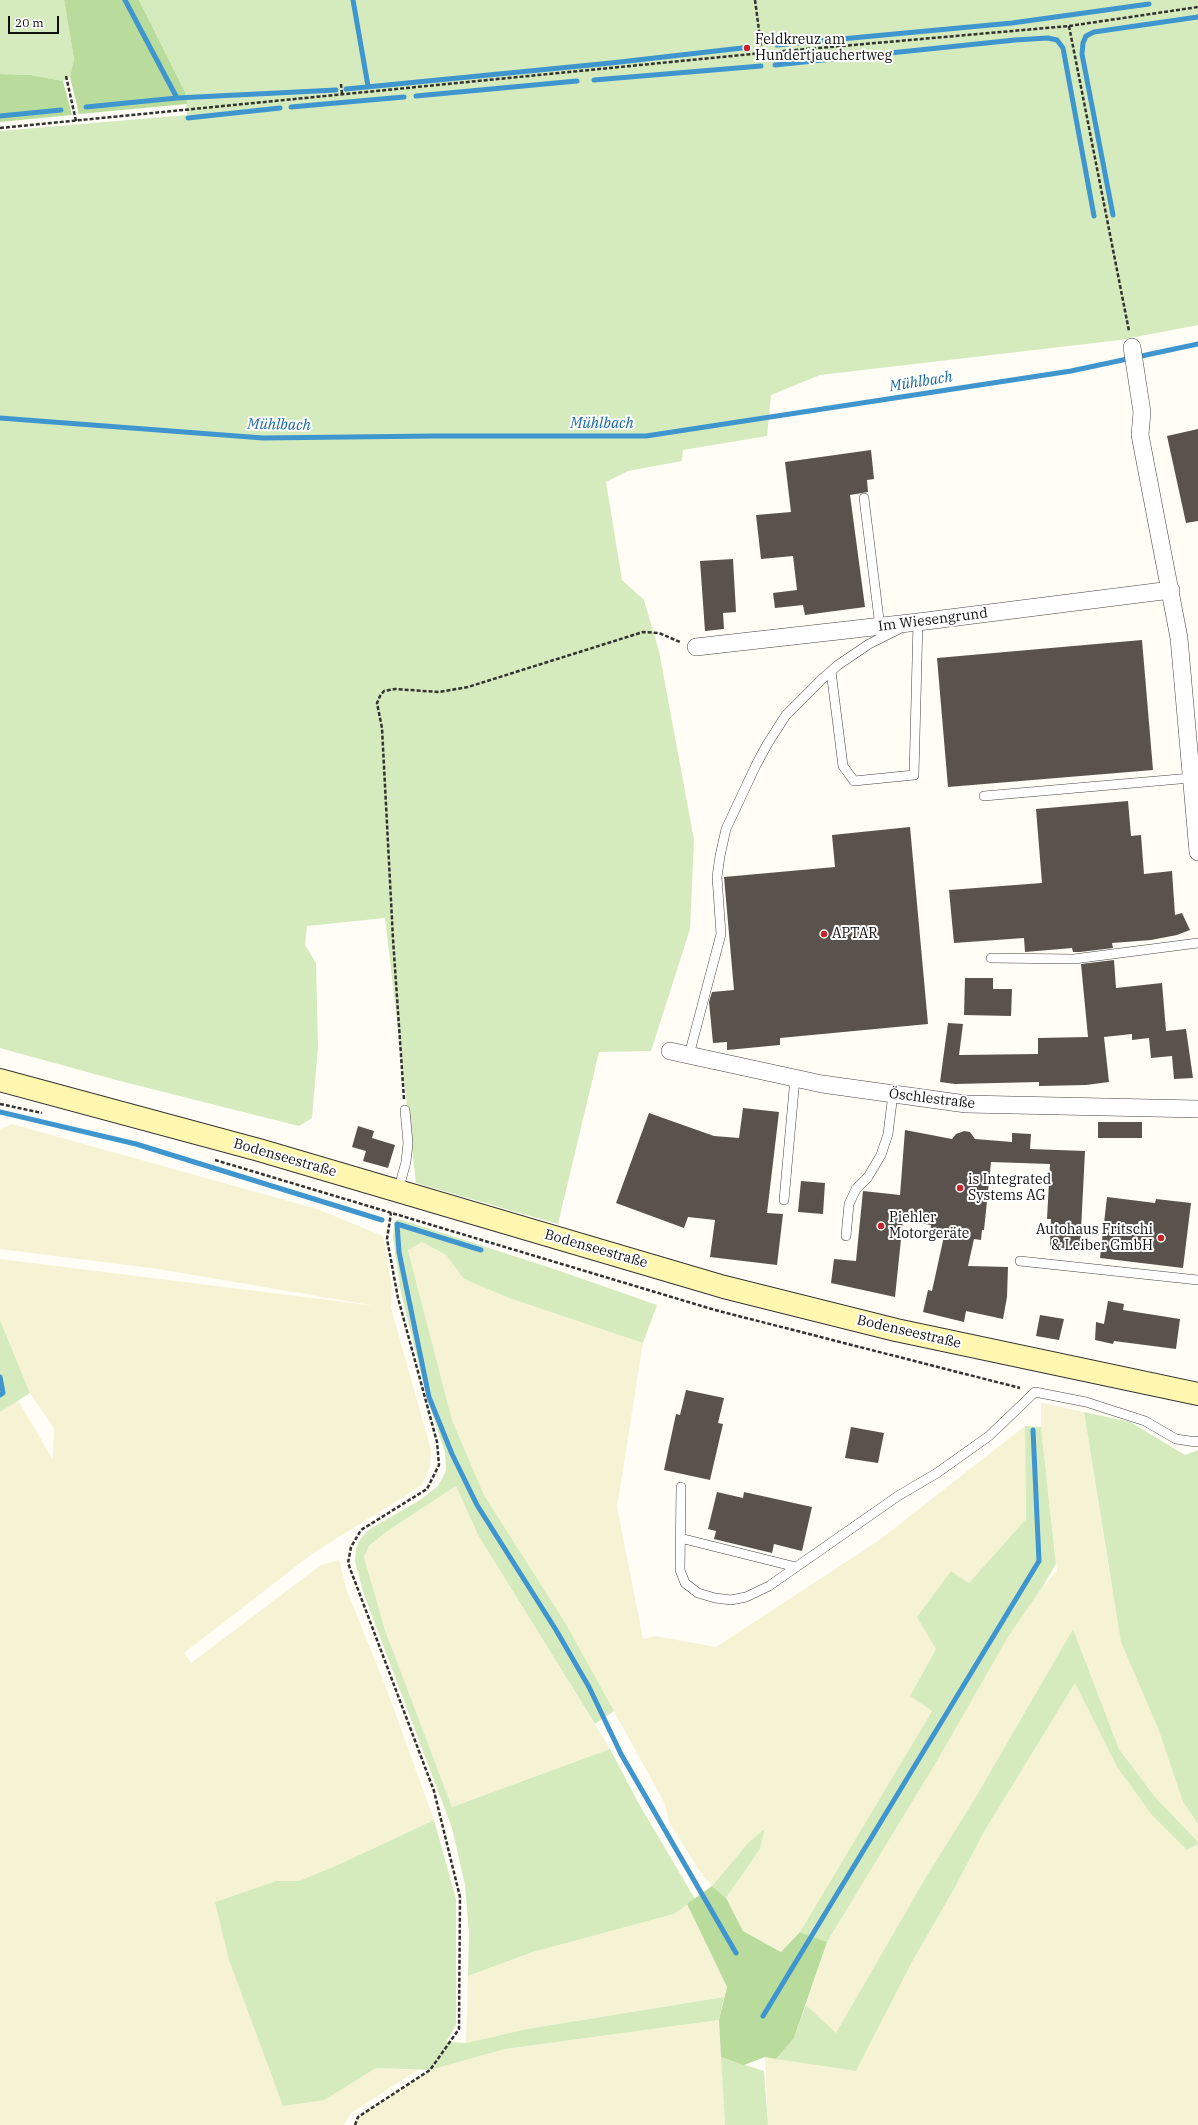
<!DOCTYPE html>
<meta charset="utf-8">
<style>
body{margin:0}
#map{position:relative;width:1198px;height:2125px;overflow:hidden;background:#fffdf5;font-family:"IBM Plex Serif",serif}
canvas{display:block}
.scale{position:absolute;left:8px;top:16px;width:51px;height:18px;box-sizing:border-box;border:2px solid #111;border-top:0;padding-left:5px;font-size:12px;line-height:14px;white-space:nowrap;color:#111;-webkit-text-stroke:3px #fff;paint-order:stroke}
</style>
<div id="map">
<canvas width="1198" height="2125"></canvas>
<div class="scale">20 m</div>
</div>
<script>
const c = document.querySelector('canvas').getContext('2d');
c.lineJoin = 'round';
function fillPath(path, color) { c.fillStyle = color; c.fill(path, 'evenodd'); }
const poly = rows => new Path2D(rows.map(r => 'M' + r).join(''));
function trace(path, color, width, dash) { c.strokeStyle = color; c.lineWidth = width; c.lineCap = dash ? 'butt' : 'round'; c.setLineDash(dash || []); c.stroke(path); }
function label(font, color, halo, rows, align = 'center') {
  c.font = font + ' "IBM Plex Serif",serif'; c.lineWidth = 4; c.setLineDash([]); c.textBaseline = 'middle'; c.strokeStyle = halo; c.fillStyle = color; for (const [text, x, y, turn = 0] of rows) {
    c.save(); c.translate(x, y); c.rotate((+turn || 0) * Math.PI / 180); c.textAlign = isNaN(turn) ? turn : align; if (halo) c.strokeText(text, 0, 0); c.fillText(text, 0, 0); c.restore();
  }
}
const farmland = poly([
 [12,1124,317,1209,383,1236,392,1287,391,1308,431,1450,430,1467,422,1485,312,1554,184,1653,191,1663,321,1565,339,1560,347,1591,387,1690,434,1820,340,1864,299,1881,276,1881,215,1902,357,2079,376,2068,418,2070,351,2113,344,2125,0,2125,0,1412,18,1400,53,1460,54,1428,30,1393,0,1320,0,1259,376,1306,158,1269,0,1249,0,1129],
 [422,1242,446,1255,464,1279,509,1298,643,1343,617,1507,643,1639,655,1636,716,1647,878,1541,1025,1426,1026,1519,969,1583,952,1572,936,1649,910,1696,932,1711,800,1932,782,1952,743,1931,726,1898,760,1849,765,1830,749,1842,712,1886,698,1869,669,1822,665,1804,566,1624,484,1495,452,1420,408,1249],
 [1041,1403,1084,1412,1111,1581,1183,1802,1198,1824,1198,1842,1155,1797,1119,1749,1073,1629,974,1800,926,1877,836,2034,806,2005,827,1942,937,1761,1008,1637,1043,1586,1057,1571,1041,1427],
 [456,1486,478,1535,610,1749,452,1807,385,1630,364,1557,369,1546,386,1532],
 [1075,1682,1117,1767,1187,1850,1198,1844,1198,2125,768,2125,765,2057,856,2071,912,1962,954,1889,985,1830],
 [687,1904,727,1987,724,1997,527,2029,466,2043,468,1976,533,1952,674,1914],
 [719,2020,725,2125,355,2125,358,2117,430,2070,505,2049]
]);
const green = poly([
 [0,0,64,0,74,59,70,77,63,81,31,75,0,74],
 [139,0,1198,0,1198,325,1120,340,820,375,771,395,767,436,683,450,682,461,628,471,606,482,622,580,644,600,659,651,694,840,690,929,651,1051,599,1052,558,1224,416,1183,385,918,307,926,305,945,316,963,318,1046,312,1118,299,1126,120,1081,0,1048,0,131,187,115,185,92],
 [399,1219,554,1269,657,1305,643,1343,509,1298,464,1279,446,1255,422,1242,408,1250,452,1420,484,1495,566,1624,614,1711,595,1724,478,1535,456,1486,386,1532,369,1546,364,1557,385,1630,452,1807,610,1749,639,1804,695,1899,674,1914,533,1952,468,1976,469,1934,465,1885,452,1828,363,1592,355,1561,356,1548,361,1538,370,1529,420,1500,438,1486,446,1471,445,1452,428,1401,401,1293,393,1237,395,1221],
 [0,1320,30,1393,0,1412],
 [1084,1412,1130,1422,1185,1455,1198,1450,1198,1824,1183,1802,1158,1728,1121,1642],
 [1025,1426,1041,1427,1056,1564,1043,1586,1008,1637,937,1761,827,1942,800,1932,932,1711,910,1696,936,1649,917,1617,951,1571,969,1583,1026,1519],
 [1073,1629,1119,1749,1155,1797,1198,1842,1198,1844,1187,1850,1152,1815,1117,1767,1075,1683,985,1830,954,1889,912,1962,856,2071,776,2059,794,2038,806,2005,836,2033,926,1877,974,1800],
 [434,1820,456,1899,456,2025,446,2042,466,2043,527,2029,724,1997,719,2020,505,2049,430,2070,376,2068,324,2100,283,2106,229,1960,215,1902,276,1881,299,1881,340,1864],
 [765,1829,760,1849,726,1898,712,1886,749,1842],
 [721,2057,764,2071,768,2125,725,2125]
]);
const forest = poly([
 [64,0,139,0,185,92,187,104,79,114,70,77,74,59],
 [0,74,31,75,63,81,72,115,0,122],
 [712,1886,726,1898,743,1931,781,1952,800,1932,827,1942,794,2038,776,2059,765,2057,744,2065,721,2057,719,2020,727,1987,687,1904]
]);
const stream = poly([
 [125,0,177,98],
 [353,0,368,86],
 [777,45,1012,23,1149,4],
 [775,65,1015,40,1048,38,1057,40,1063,48,1094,216],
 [594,80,761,66],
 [346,89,611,63,742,48],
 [416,96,577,81],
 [86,107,177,98,336,90],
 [291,107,404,97],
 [0,116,61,110],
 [188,118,280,108],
 [1113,215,1082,54,1083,43,1086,36,1094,32,1198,17],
 [0,418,263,438,434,436,646,436,1071,371,1198,344],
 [0,1112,136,1144,382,1220],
 [481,1250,397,1224,399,1252,429,1397,452,1454,477,1505,556,1630,589,1687,621,1754,736,1953],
 [0,1377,3,1393,0,1395],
 [763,2016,1039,1561,1033,1430]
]);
const building = poly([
 [1198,429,1198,521,1186,523,1167,436],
 [871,450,874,479,867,480,868,492,850,495,865,607,805,615,803,605,775,608,773,593,797,590,793,556,761,559,756,515,791,512,785,462],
 [733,559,736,612,723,613,724,629,705,631,700,561],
 [1142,640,1153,770,948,787,937,658],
 [1128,801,1131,836,1141,835,1144,874,1172,871,1175,915,1182,913,1190,930,1177,935,1151,940,1112,943,1113,948,1080,952,1073,952,1072,948,1025,952,1024,938,954,943,949,890,1042,883,1036,809],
 [910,827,928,1024,780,1038,780,1045,727,1050,727,1042,713,1043,709,1002,712,992,734,990,724,877,835,867,832,835],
 [1114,960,1116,988,1162,983,1166,1031,1186,1029,1193,1078,1174,1079,1172,1056,1151,1058,1149,1038,1132,1040,1132,1034,1104,1037,1109,1082,1086,1085,1039,1086,1039,1082,955,1084,940,1082,948,1023,963,1024,959,1055,1038,1054,1038,1038,1088,1037,1081,964],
 [965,978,993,978,993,989,1012,989,1011,1016,964,1015],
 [743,1108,779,1112,767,1213,783,1214,777,1265,710,1257,715,1220,688,1217,684,1228,616,1203,649,1113,714,1136,739,1138],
 [1098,1122,1142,1122,1142,1138,1098,1138],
 [358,1126,374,1131,372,1138,395,1145,388,1168,363,1161,366,1151,352,1147],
 [905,1130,952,1139,956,1134,964,1131,970,1132,975,1139,1012,1142,1012,1133,1031,1134,1030,1149,1085,1151,1080,1250,1050,1247,1051,1219,1047,1219,1050,1164,991,1162,984,1230,982,1230,981,1240,974,1239,968,1266,1008,1267,1007,1297,1003,1319,966,1311,964,1322,923,1312,928,1290,932,1291,944,1236,930,1235,931,1225,903,1220,895,1297,831,1283,834,1259,856,1261,863,1191,900,1195],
 [801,1181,825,1183,823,1214,798,1212],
 [1107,1197,1155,1203,1156,1199,1191,1203,1183,1268,1100,1258],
 [1108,1301,1124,1304,1123,1310,1180,1319,1176,1349,1114,1341,1113,1344,1095,1340,1096,1322,1104,1324],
 [1040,1315,1064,1319,1059,1340,1036,1336],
 [686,1390,724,1398,718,1423,723,1424,710,1480,664,1470,676,1414,680,1415],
 [851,1427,884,1433,878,1463,845,1458],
 [717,1492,743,1498,744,1492,812,1507,802,1551,774,1544,772,1553,714,1539,716,1531,708,1529]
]);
const path = poly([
 [755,0,762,53],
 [1069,26,1129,331],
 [66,76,76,121],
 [341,84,342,94],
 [0,128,762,53,1069,26,1198,7],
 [404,1099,393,939,382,728,377,703,380,696,384,691,395,689,439,692,468,687,643,632,659,633,680,642],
 [0,1104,42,1113],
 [215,1160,715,1310,1020,1388],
 [355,2125,358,2117,430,2070,459,2029,460,1897,434,1791,348,1563,351,1547,361,1530,427,1489,439,1465,437,1442,398,1298,387,1239,391,1213]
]);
const lane = poly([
 [864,498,880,627],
 [831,671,843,766,854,781,914,775,918,622,915,624],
 [984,796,1191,778],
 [991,958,1074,959,1198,943],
 [689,1055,721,934,717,877,720,856,726,829,756,765,768,743,786,715,822,679,838,665,869,644,899,629],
 [398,1191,406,1162,408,1143,405,1110],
 [784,1200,795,1078],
 [846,1236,849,1204,856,1189,868,1177,881,1155,888,1134,893,1094],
 [1020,1261,1198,1280],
 [681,1487,680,1570,685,1583,698,1593,715,1598,731,1600,746,1597,769,1586,898,1496,937,1473,989,1436,1035,1392,1086,1402,1145,1421,1176,1439,1196,1442,1198,1441],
 [680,1538,796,1567]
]);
const street = poly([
 [1132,347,1142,412,1140,435,1179,638,1198,852],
 [696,647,918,622,1171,590],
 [670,1051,822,1084,966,1104,1198,1109]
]);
const secondary = poly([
 [0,1080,259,1150,724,1287,896,1330,1198,1394]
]);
const markers = [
 [747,48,4,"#c4262e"],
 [824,934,4,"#c4262e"],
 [960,1188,4,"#c4262e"],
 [881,1226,4,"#c4262e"],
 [1161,1238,4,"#c4262e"]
];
const poiNames = [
 ["Feldkreuz am",755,40],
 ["Hundertjauchertweg",755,56],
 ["APTAR",832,934],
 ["is Integrated",968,1180],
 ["Systems AG",968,1196],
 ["Piehler",889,1218],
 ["Motorgeräte",889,1234],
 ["Autohaus Fritschi",1153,1230,"right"],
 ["& Leiber GmbH",1153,1246,"right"]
];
const streetNames = [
 ["Im Wiesengrund",933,620,-7],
 ["Öschlestraße",932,1099,7],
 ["Bodenseestraße",285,1158,16],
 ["Bodenseestraße",596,1249,16],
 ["Bodenseestraße",909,1332,13]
];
const waterNames = [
 ["Mühlbach",921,382,-9],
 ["Mühlbach",602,424],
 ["Mühlbach",279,425,1]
];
fillPath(farmland, '#f6f3d4');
fillPath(green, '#d5ebbd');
fillPath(forest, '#b9dc9c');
trace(stream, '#3f96cf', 5);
fillPath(building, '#5a524d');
trace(lane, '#444', 10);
trace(street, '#444', 18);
trace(secondary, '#333', 24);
trace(path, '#333', 2.5, [4, 2]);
trace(lane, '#fff', 9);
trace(street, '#fff', 17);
trace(secondary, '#fff6b0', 22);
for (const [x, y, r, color] of markers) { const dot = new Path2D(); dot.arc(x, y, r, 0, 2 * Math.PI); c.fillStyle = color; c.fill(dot); trace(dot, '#fff', 1.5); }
label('14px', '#111', '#fff', poiNames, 'left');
label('14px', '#111', '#fff', streetNames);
label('italic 15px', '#1768a6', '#fff', waterNames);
</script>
